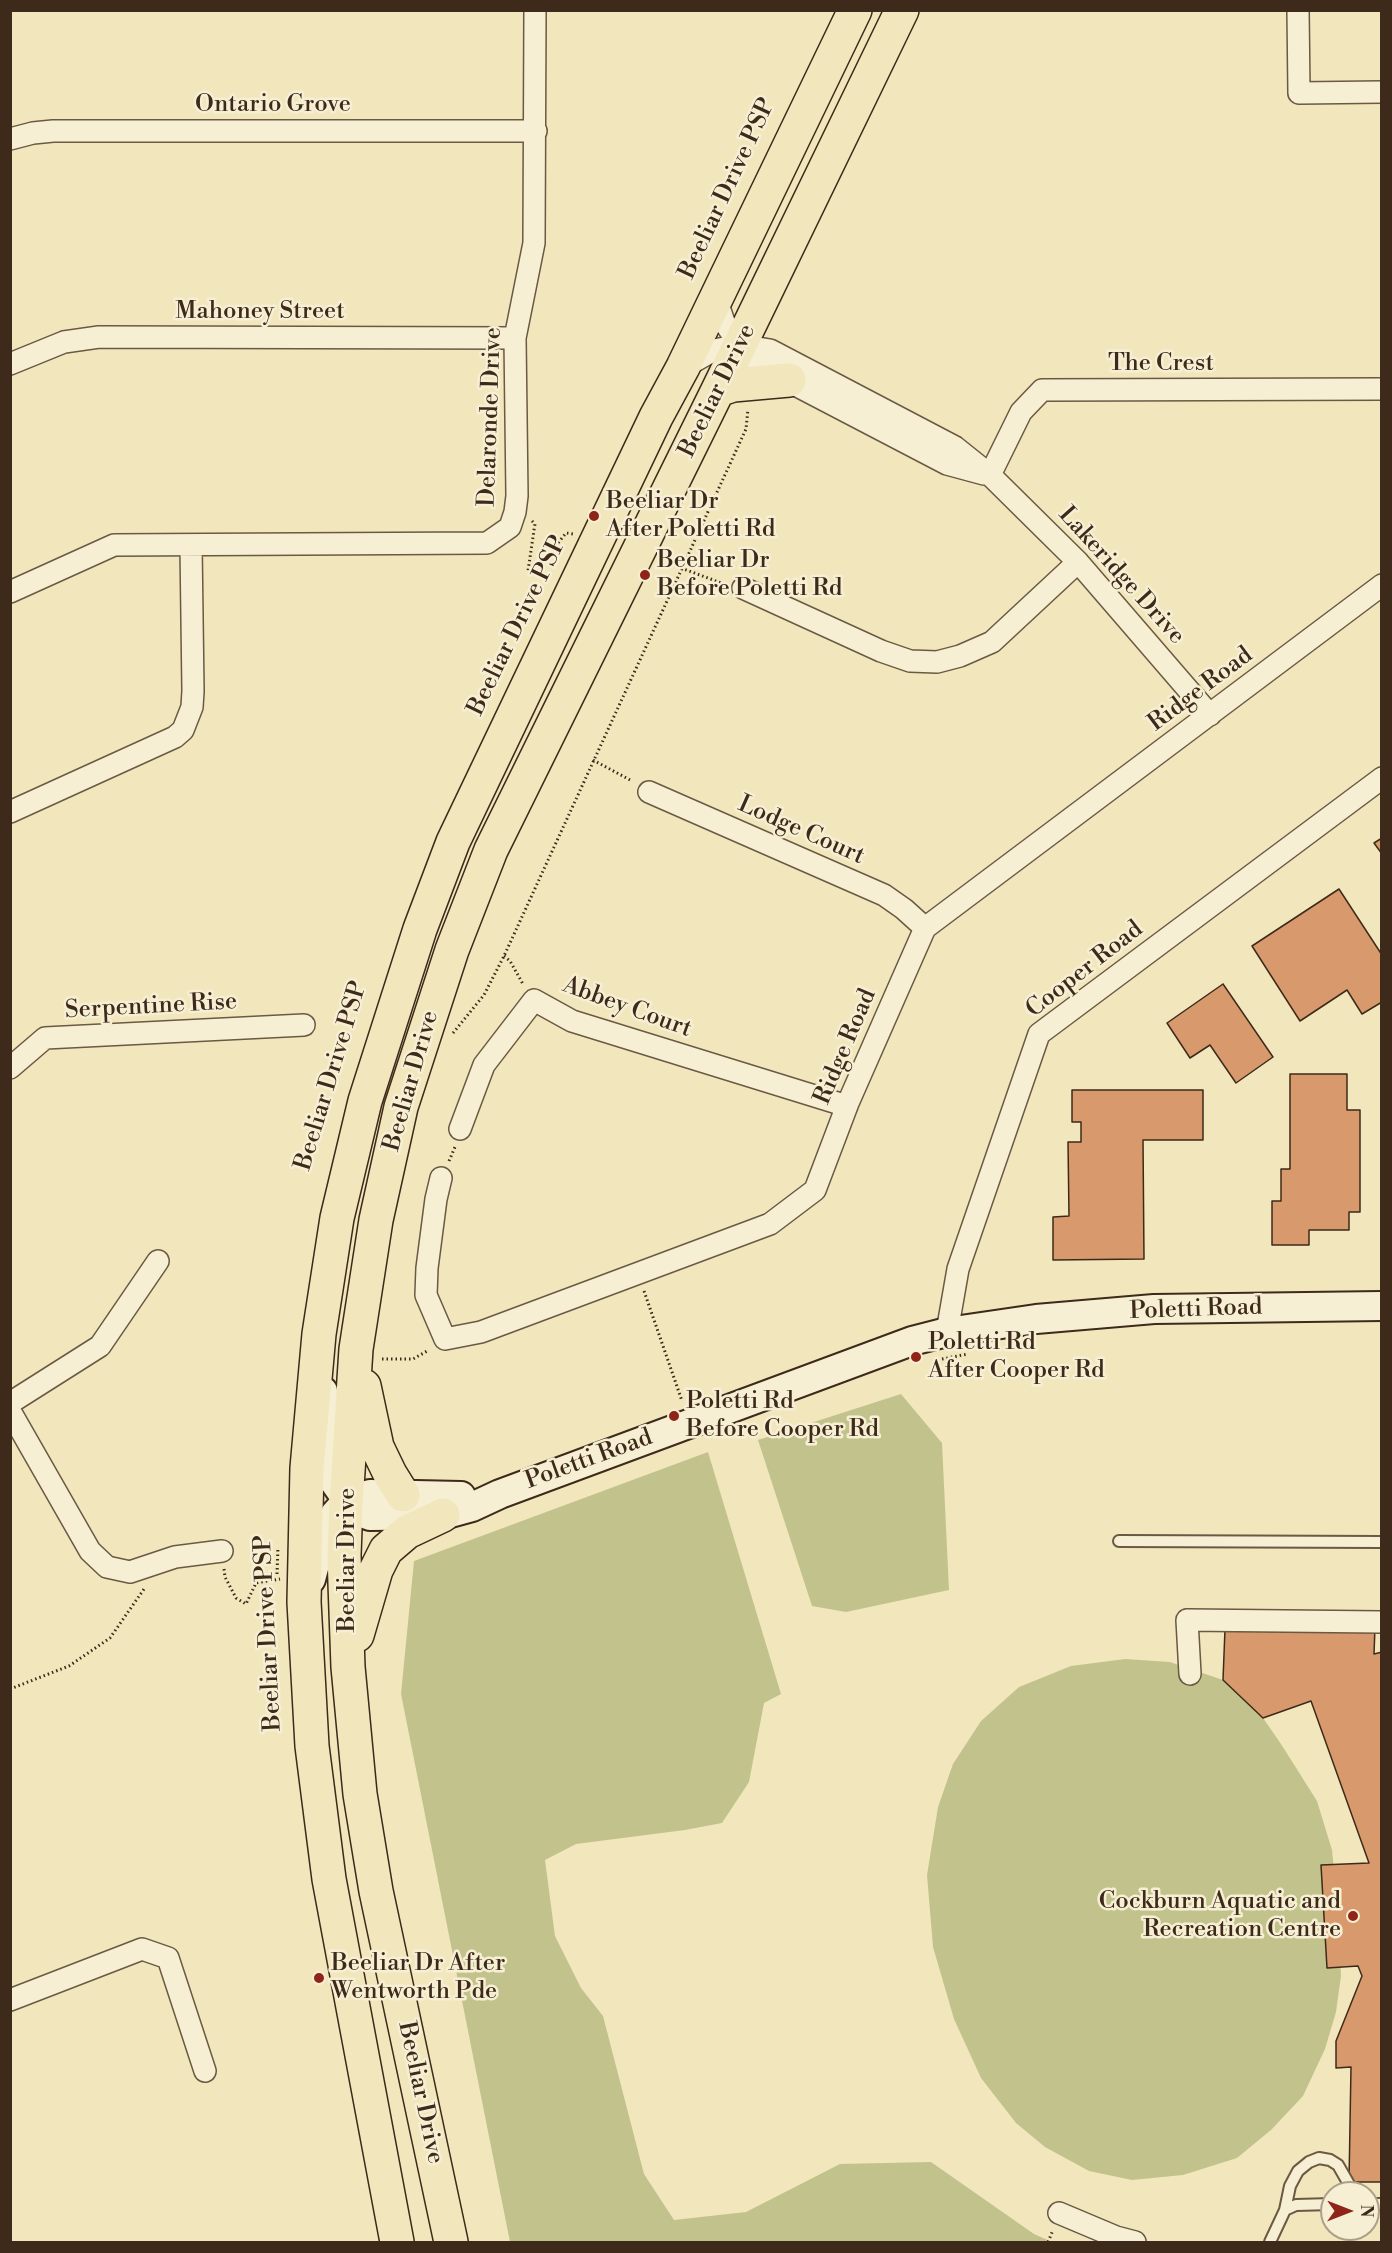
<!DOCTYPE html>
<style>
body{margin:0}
#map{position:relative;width:1392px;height:2253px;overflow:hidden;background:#f2e6bd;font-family:"Libre Bodoni",serif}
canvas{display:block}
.frame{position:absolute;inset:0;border:12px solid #3d2a1a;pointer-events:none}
.north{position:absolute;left:1320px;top:2181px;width:60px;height:60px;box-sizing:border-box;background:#f7efd4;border:2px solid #ada08a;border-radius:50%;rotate:90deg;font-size:16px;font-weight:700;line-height:24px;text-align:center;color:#3d2a1a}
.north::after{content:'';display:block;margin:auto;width:21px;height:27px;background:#8f2418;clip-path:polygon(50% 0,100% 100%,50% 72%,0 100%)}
</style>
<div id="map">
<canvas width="1392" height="2253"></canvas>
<div class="frame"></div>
<div class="north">N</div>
</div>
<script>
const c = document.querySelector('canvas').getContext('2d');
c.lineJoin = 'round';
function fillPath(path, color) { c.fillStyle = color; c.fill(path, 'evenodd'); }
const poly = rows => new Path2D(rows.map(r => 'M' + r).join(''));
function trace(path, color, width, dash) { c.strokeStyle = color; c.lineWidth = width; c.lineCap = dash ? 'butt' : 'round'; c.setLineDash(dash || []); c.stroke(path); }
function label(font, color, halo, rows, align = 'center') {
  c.font = font + ' "Libre Bodoni",serif'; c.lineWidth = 5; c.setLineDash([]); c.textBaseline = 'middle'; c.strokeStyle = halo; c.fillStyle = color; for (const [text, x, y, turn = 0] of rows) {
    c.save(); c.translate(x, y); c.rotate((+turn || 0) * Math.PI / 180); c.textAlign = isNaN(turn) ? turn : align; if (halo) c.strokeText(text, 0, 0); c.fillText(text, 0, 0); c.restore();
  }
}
const green = poly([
 [901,1394,942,1443,949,1590,846,1612,812,1606,758,1440],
 [708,1452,781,1694,764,1703,749,1782,722,1823,685,1830,576,1844,545,1860,555,1936,581,1988,603,2016,644,2174,674,2220,746,2212,840,2164,931,2162,1034,2234,1052,2242,510,2242,401,1694,414,1561],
 [1125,1659,1170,1662,1223,1680,1263,1718,1281,1744,1317,1801,1332,1850,1338,1910,1341,1976,1336,2012,1325,2049,1303,2096,1271,2130,1237,2158,1183,2175,1132,2180,1089,2171,1045,2147,1016,2123,981,2078,954,2019,933,1947,927,1875,938,1807,953,1764,981,1721,1019,1687,1071,1666]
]);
const building = poly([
 [1382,838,1382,854,1374,843,1382,838],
 [1339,889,1382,955,1382,1002,1362,1014,1347,990,1300,1021,1252,946,1339,889],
 [1223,984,1273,1057,1236,1083,1210,1045,1190,1058,1167,1023,1223,984],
 [1290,1074,1347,1074,1347,1110,1360,1110,1360,1212,1349,1212,1349,1230,1309,1230,1309,1245,1272,1245,1272,1201,1281,1201,1281,1169,1290,1169,1290,1074],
 [1072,1090,1203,1090,1203,1140,1143,1140,1144,1259,1053,1260,1053,1217,1069,1216,1068,1142,1081,1142,1081,1122,1072,1122,1072,1090],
 [1375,1627,1374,1654,1382,1652,1382,2182,1349,2182,1351,2067,1336,2068,1336,2041,1362,1976,1358,1966,1327,1968,1321,1865,1369,1863,1311,1701,1263,1718,1223,1680,1225,1629,1375,1627]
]);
const path = poly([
 [532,521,535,524,534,530,528,571,533,575,562,538,566,533,573,534],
 [681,568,724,584],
 [593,760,632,781],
 [504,956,510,961,523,984],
 [453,1033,484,995,504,956,746,429,748,409],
 [449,1161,455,1147],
 [644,1291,682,1401],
 [382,1359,413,1359,429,1350],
 [942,1359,968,1354],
 [224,1569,225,1577,236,1598,246,1604,256,1583,280,1579],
 [277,1574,278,1547],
 [10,1689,69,1666,110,1638,144,1589],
 [1048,2242,1053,2230]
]);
const service = poly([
 [1119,1541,1382,1542],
 [1368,2204,1382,2204],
 [1285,2210,1290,2186,1298,2171,1309,2162,1319,2158,1330,2160,1338,2165,1354,2193],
 [1270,2242,1285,2210,1296,2205,1332,2204]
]);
const minor = poly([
 [1298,10,1299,93,1382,92],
 [10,139,33,133,53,131,536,131],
 [716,298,724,322,740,345,761,367,947,464,984,474],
 [10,364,64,342,99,337,515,338],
 [684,367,714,350,740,345,770,350,955,447,990,475,1078,562,1210,715],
 [990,475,1021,412,1042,390,1382,389],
 [743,588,881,651,910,661,937,662,960,656,992,642,1078,562],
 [10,592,114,545,487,543,510,527,515,512,517,496,515,338,534,243,535,10],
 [649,792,884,895,904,909,925,928],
 [10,812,175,737,183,730,192,707,193,691,191,545],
 [10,1068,45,1038,304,1025],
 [460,1129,484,1065,534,1000,572,1021,847,1106],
 [441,1178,436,1199,427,1268,426,1295,445,1339,481,1332,770,1224,815,1190,848,1103,925,928,1382,585],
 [947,1332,958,1269,1039,1034,1382,778],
 [10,1403,100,1346,158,1261],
 [10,1411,90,1551,107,1567,130,1572,175,1557,222,1551],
 [1190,1674,1187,1620,1382,1622],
 [10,2000,142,1949,168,1958,205,2071],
 [1059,2213,1116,2237,1135,2242]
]);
const secondary = poly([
 [323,1391,335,1483,354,1510,370,1516,443,1515,472,1507,500,1494,912,1341,947,1332,1036,1319,1154,1309,1382,1306],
 [311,1579,318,1553,335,1514,346,1502,370,1494,461,1496]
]);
const trunk = poly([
 [718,390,733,385,789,380],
 [364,1386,377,1447,390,1474,403,1495],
 [357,1635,376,1570,386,1550,407,1532,443,1515],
 [397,2242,329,1879,312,1746,304,1602,307,1468,319,1334,337,1218,365,1101,420,929,453,842,656,417,683,367,855,10],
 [451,2242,376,1891,360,1794,348,1667,344,1555,346,1502,356,1349,376,1220,401,1107,452,950,491,850,718,390,902,10]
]);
const markers = [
 [594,516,6,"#8f2418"],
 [645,575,6,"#8f2418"],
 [916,1357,6,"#8f2418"],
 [674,1416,6,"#8f2418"],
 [1353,1916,6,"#8f2418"],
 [319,1978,6,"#8f2418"]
];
const streetNames = [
 ["Ontario Grove",273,105],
 ["Beeliar Drive PSP",728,189,-65],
 ["Mahoney Street",260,312],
 ["The Crest",1161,364],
 ["Beeliar Drive",718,391,-64],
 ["Delaronde Drive",491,417,-88],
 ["Lakeridge Drive",1121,576,48],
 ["Beeliar Drive PSP",518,626,-64],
 ["Ridge Road",1201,690,-37],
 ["Lodge Court",801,831,24],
 ["Cooper Road",1085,970,-38],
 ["Serpentine Rise",151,1007,-3],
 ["Abbey Court",627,1008,20],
 ["Ridge Road",846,1047,-67],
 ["Beeliar Drive PSP",332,1076,-73],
 ["Beeliar Drive",412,1081,-74],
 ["Poletti Road",1196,1310,-2],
 ["Poletti Road",589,1460,-20],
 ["Beeliar Drive",348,1560,-90],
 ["Beeliar Drive PSP",269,1633,-93],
 ["Beeliar Drive",420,2093,78]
];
const poiNames = [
 ["Beeliar Dr",606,502],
 ["After Poletti Rd",606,530],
 ["Beeliar Dr",657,561],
 ["Before Poletti Rd",657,589],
 ["Poletti Rd",928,1343],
 ["After Cooper Rd",928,1371],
 ["Poletti Rd",686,1402],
 ["Before Cooper Rd",686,1430],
 ["Cockburn Aquatic and",1341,1902,"right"],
 ["Recreation Centre",1341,1930,"right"],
 ["Beeliar Dr After",331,1964],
 ["Wentworth Pde",331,1992]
];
fillPath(green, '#c2c38c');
fillPath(building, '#d89a6d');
trace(building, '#3d2a1a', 1.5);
trace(service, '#6a5943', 14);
trace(minor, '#6a5943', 24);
trace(secondary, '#3d2a1a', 32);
trace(trunk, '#3d2a1a', 36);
trace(path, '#3d2a1a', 3, [1.5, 3]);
trace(service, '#f7efd4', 10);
trace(minor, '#f7efd4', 21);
trace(secondary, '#f7efd4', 28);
trace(trunk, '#f2e6bd', 33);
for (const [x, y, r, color] of markers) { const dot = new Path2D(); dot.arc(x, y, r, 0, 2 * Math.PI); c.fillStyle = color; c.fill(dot); trace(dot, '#f7efd4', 2); }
label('24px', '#3d2a1a', '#f7efd4', streetNames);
label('24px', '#3d2a1a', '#f7efd4', poiNames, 'left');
</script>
